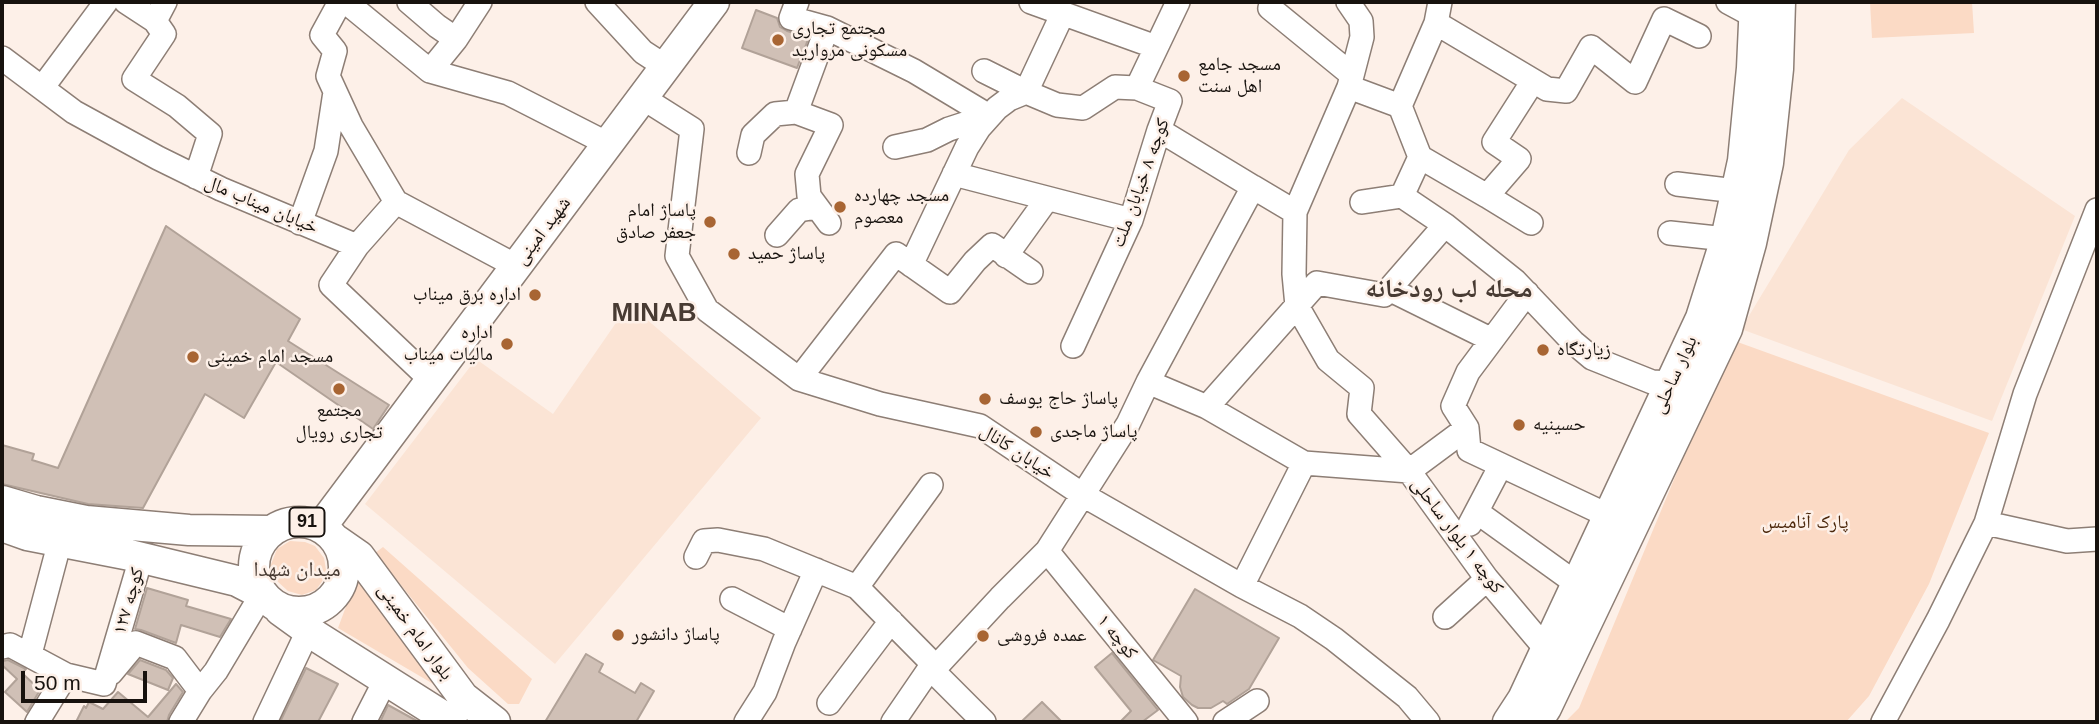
<!DOCTYPE html>
<meta charset="utf-8">
<style>
body{margin:0}
#map{position:relative;width:2099px;height:724px;overflow:hidden;background:#fdf0e8;font-family:Arial,sans-serif}
canvas{display:block}
.frame{position:absolute;inset:0;border:4px solid #17120e;pointer-events:none}
.scale{position:absolute;left:21px;top:671px;width:126px;height:32px;box-sizing:border-box;border:4px solid #17120e;border-top:0;padding-left:9px;font-size:21px;line-height:24px;white-space:nowrap;color:#17120e;-webkit-text-stroke:5px #fdf0e8;paint-order:stroke}
</style>
<div id="map">
<canvas width="2099" height="724"></canvas>
<div class="frame"></div>
<div class="scale">50 m</div>
</div>
<script>
const c = document.querySelector('canvas').getContext('2d');
c.lineJoin = 'round';
function fillPath(path, color) { c.fillStyle = color; c.fill(path, 'evenodd'); }
const poly = rows => new Path2D(rows.map(r => 'M' + r).join(''));
function trace(path, color, width, dash) { c.strokeStyle = color; c.lineWidth = width; c.lineCap = dash ? 'butt' : 'round'; c.setLineDash(dash || []); c.stroke(path); }
function label(font, color, halo, rows, align = 'center') {
  c.font = font + ' Arial,"Noto Naskh Arabic",sans-serif'; c.lineWidth = 5; c.setLineDash([]); c.textBaseline = 'middle'; c.strokeStyle = halo; c.fillStyle = color; for (const [text, x, y, turn = 0] of rows) {
    c.save(); c.translate(x, y); c.rotate((+turn || 0) * Math.PI / 180); c.textAlign = isNaN(turn) ? turn : align; if (halo) c.strokeText(text, 0, 0); c.fillText(text, 0, 0); c.restore();
  }
}
const built = poly([
 [1902,98,2075,216,1992,421,1741,329,1849,150],
 [629,304,761,418,555,664,365,504,476,359,553,414]
]);
const green = poly([
 [1870,2,1972,2,1974,33,1872,38],
 [1732,340,1989,433,1929,584,1869,696,1846,722,1565,722,1579,708],
 [290,541,305,542,315,546,324,558,326,570,323,580,316,590,302,595,288,591,277,581,270,567,277,549],
 [383,547,532,679,519,704,508,704,468,668,375,553],
 [360,569,447,692,338,628]
]);
const building = poly([
 [756,10,777,18,780,27,787,31,809,37,797,68,742,48,756,10],
 [166,226,300,319,288,341,389,405,373,429,276,362,244,418,205,394,143,508,88,504,2,484,2,445,34,454,32,460,58,468,166,226],
 [147,588,188,600,186,606,231,619,220,637,181,625,176,643,141,630,135,629,147,588],
 [1195,589,1279,638,1249,689,1227,704,1223,701,1211,708,1198,708,1192,705,1183,697,1180,687,1181,676,1153,660,1195,589],
 [1112,653,1158,710,1142,722,1120,722,1131,711,1095,667,1112,653],
 [586,654,603,664,599,672,635,693,641,683,654,691,636,722,545,722,586,654],
 [8,660,26,669,22,673,40,690,27,712,5,692,17,679,2,665,3,661,8,660],
 [140,660,166,670,173,678,168,690,128,674,140,660],
 [306,668,338,684,318,722,280,722,306,668],
 [176,684,183,692,169,715,167,722,76,722,84,706,86,708,89,702,103,709,118,692,148,717,176,684],
 [1042,702,1062,722,1021,722,1042,702],
 [388,705,419,722,380,722,388,705]
]);
const minor = poly([
 [126,2,155,21],
 [165,2,155,21,164,34,134,79,177,106,210,134,196,177],
 [340,2,322,35,335,51,328,76,351,126,396,202],
 [346,2,430,71,508,93,608,144],
 [409,2,437,26,456,39],
 [597,2,643,52,666,67],
 [1031,2,1156,47],
 [1272,2,1270,8,1352,75],
 [1348,2,1361,21,1362,37,1349,87],
 [1728,2,1754,16],
 [1063,13,1026,92,1057,105,1083,108,1115,87,1137,88],
 [1436,23,1547,89,1566,91,1591,47,1635,82,1664,19,1699,36],
 [827,28,914,71,989,116],
 [2,58,74,112,158,158,221,189,357,246,396,202,516,266],
 [430,71,456,39,480,2],
 [984,71,1026,92],
 [42,88,106,2],
 [643,98,692,129,677,256,707,310,799,379,880,404,980,426,1083,495,1242,586,1300,616,1334,639,1407,697,1428,722],
 [1400,106,1436,23,1440,2],
 [796,112,827,28,791,18,797,2],
 [1159,130,1253,187],
 [895,147,927,140,949,129,989,116],
 [749,153,753,135,775,114,796,112,831,125,807,174,809,196,829,223],
 [1420,157,1487,196,1519,159,1494,142,1533,81],
 [954,174,1131,220],
 [1677,184,1736,191],
 [1487,196,1531,223],
 [1362,202,1402,196],
 [1295,212,1294,274,1297,306,1328,360,1362,388,1359,414,1409,471,1467,428,1453,406,1468,372,1527,293],
 [300,223,326,151,335,92],
 [1445,225,1515,281,1573,342,1592,358,1652,382,1671,383],
 [1670,233,1726,239],
 [777,235,799,210,817,207],
 [357,246,331,285,431,380],
 [1006,256,1047,199],
 [911,265,967,147,979,128,997,108,1009,99,1026,92],
 [1389,289,1492,340],
 [1073,346,1131,220,1159,130,1170,101,1137,88,1178,2],
 [799,379,896,254,950,292,975,261,992,245,1031,272],
 [1148,382,1207,407],
 [1467,428,1469,450,1609,516],
 [1304,463,1409,471,1487,579,1546,649],
 [1477,512,1577,584],
 [1986,523,2067,541,2097,539],
 [1470,524,1501,465],
 [1047,551,1186,722],
 [696,557,704,541,718,540,764,549,857,587,936,667],
 [857,587,931,485],
 [732,599,790,629],
 [1445,617,1487,579],
 [2,647,10,645,66,675,104,684,141,558],
 [30,654,60,541],
 [930,668,936,667,1000,598,1047,551,1128,424,1148,382,1253,187,1295,212,1349,87,1400,106,1420,157,1402,196,1445,225,1384,295,1317,283,1207,407,1304,463,1242,586],
 [930,668,984,722],
 [111,673,136,643,175,658,200,691],
 [829,703,891,621],
 [37,722,66,675],
 [181,722,200,691,216,671,262,594],
 [265,722,308,631],
 [364,722,385,681],
 [746,722,765,692,784,642,816,570],
 [893,722,930,668],
 [1225,722,1257,701],
 [1883,722,1938,620,1986,523,2025,394,2097,210]
]);
const major = poly([
 [2,501,36,511,86,521,189,530,272,531],
 '254 567a45 45 0 1 1 90 0a45 45 0 1 1-90 0Z',
 [2,526,27,535,130,555,237,581,262,594],
 [321,527,714,2],
 [336,540,359,556,463,697,495,722],
 [280,610,316,636,452,722],
 [1508,722,1523,699,1701,318,1726,239,1743,161,1752,68,1755,2],
 [1537,722,1546,708,1727,329,1751,243,1768,163,1778,69,1780,2]
]);
const markers = [
 [778,40,7,"#a86533"],
 [1184,76,7,"#a86533"],
 [840,207,7,"#a86533"],
 [710,222,7,"#a86533"],
 [734,254,7,"#a86533"],
 [535,295,7,"#a86533"],
 [507,344,7,"#a86533"],
 [1543,350,7,"#a86533"],
 [193,357,7,"#a86533"],
 [339,389,7,"#a86533"],
 [985,399,7,"#a86533"],
 [1519,425,7,"#a86533"],
 [1036,432,7,"#a86533"],
 [618,635,7,"#a86533"],
 [983,636,7,"#a86533"]
];
const shields = [
 [307,522,35]
];
const shieldNames = [
 ["91",307,522]
];
const poiNames = [
 ["مجتمع تجاری",792,29],
 ["مسکونی مروارید",792,51],
 ["مسجد جامع",1198,65],
 ["اهل سنت",1198,87],
 ["مسجد چهارده",854,196],
 ["معصوم",854,218],
 ["پاساژ امام",696,211,"right"],
 ["جعفر صادق",696,233,"right"],
 ["پاساژ حمید",748,254],
 ["اداره برق میناب",521,295,"right"],
 ["اداره",493,333,"right"],
 ["مالیات میناب",493,355,"right"],
 ["زیارتگاه",1557,350],
 ["مسجد امام خمینی",207,357],
 ["پاساژ حاج یوسف",999,399],
 ["مجتمع",339,411,"center"],
 ["تجاری رویال",339,433,"center"],
 ["حسینیه",1533,425],
 ["پاساژ ماجدی",1050,432],
 ["پاساژ دانشور",632,635],
 ["عمده فروشی",997,636]
];
const streetNames = [
 ["کوچه ۸ خیابان ملت",1141,183,-70],
 ["خیابان میناب مال",261,205,23],
 ["شهید امینی",543,231,-53],
 ["بلوار ساحلی",1675,375,-65],
 ["خیابان کانال",1017,452,33],
 ["کوچه ۱ بلوار ساحلی",1457,536,53],
 ["کوچه ۱۲۷",129,601,-74],
 ["بلوار امام خمینی",415,632,54],
 ["کوچه ۱",1117,637,51]
];
const parkNames = [
 ["پارک آنامیس",1805,523]
];
const neighbourhoodNames = [
 ["میدان شهدا",297,570]
];
const districtNames = [
 ["محله لب رودخانه",1449,290],
 ["MINAB",654,314]
];
fillPath(built, '#fbe4d5');
fillPath(green, '#fbdac5');
fillPath(building, '#d0c0b6');
trace(building, '#b1a298', 2);
trace(minor, '#8d7e75', 26);
trace(major, '#8d7e75', 33);
trace(minor, '#fff', 23);
trace(major, '#fff', 30);
for (const [x, y, r, color] of markers) { const dot = new Path2D(); dot.arc(x, y, r, 0, 2 * Math.PI); c.fillStyle = color; c.fill(dot); trace(dot, '#fdf0e8', 2.5); }
for (const [x, y, w] of shields) { const box = new Path2D(); box.roundRect(x - w / 2, y - 14.5, w, 29, 5); c.fillStyle = '#fdf0e8'; c.fill(box); trace(box, '#17120e', 2); }
label('bold 18px', '#17120e', null, shieldNames);
label('19px', '#17120e', '#fdf0e8', poiNames, 'left');
label('19px', '#17120e', '#fdf0e8', streetNames);
label('19px', '#4b270b', '#fdf0e8', parkNames);
label('21px', '#483b33', '#fdf0e8', neighbourhoodNames);
label('bold 26px', '#483b33', '#fdf0e8', districtNames);
</script>
